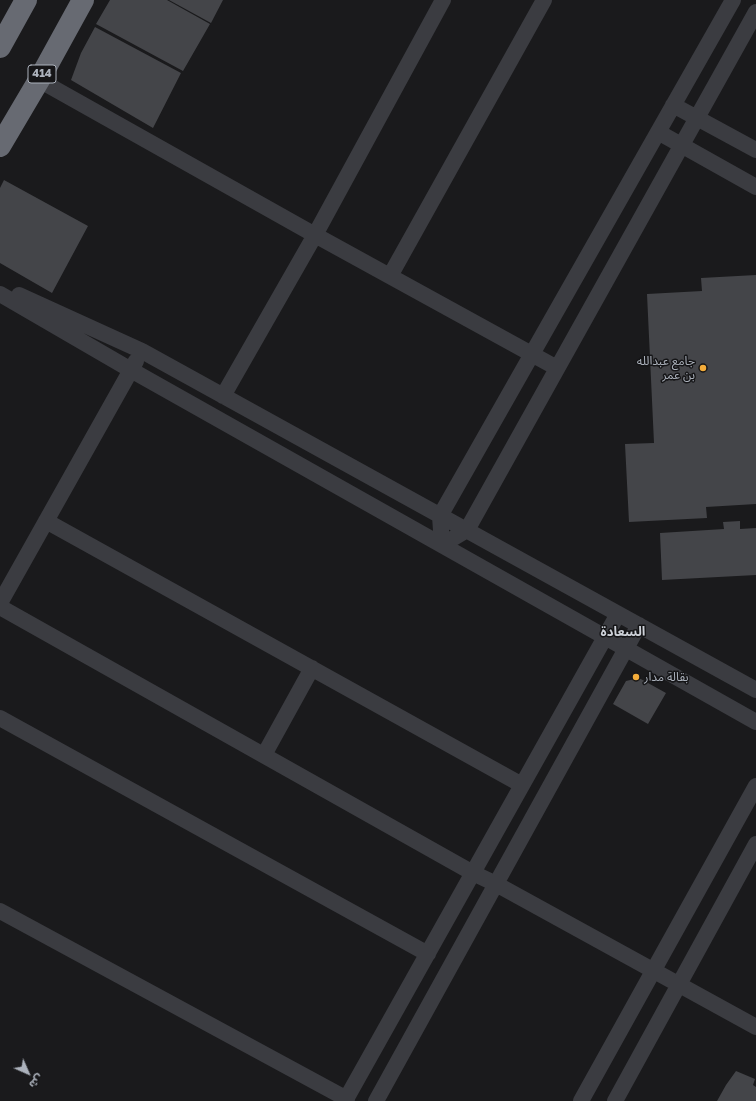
<!DOCTYPE html>
<meta charset="utf-8">
<style>
body{margin:0}
#map{position:relative;width:756px;height:1101px;overflow:hidden;background:#1a1a1c;font-family:"Golos Text","Noto Sans Arabic",sans-serif}
canvas{display:block}
.north{position:absolute;left:8px;top:1053px;width:40px;height:40px;-webkit-text-stroke:3px #151517;paint-order:stroke;rotate:135deg;font-size:11px;font-weight:700;line-height:16px;text-align:center;color:#acb2bc}
.north::after{content:'';display:block;margin:auto;width:14px;height:18px;background:#acb2bc;clip-path:polygon(50% 0,100% 100%,50% 72%,0 100%)}
</style>
<div id="map">
<canvas width="756" height="1101"></canvas>
<div class="north">ش</div>
</div>
<script>
const c = document.querySelector('canvas').getContext('2d');
c.lineJoin = 'round';
function fillPath(path, color) { c.fillStyle = color; c.fill(path, 'evenodd'); }
const poly = rows => new Path2D(rows.map(r => 'M' + r).join(''));
function trace(path, color, width, dash) { c.strokeStyle = color; c.lineWidth = width; c.lineCap = dash ? 'butt' : 'round'; c.setLineDash(dash || []); c.stroke(path); }
function label(font, color, halo, rows, align = 'center') {
  c.font = font + ' "Golos Text","Noto Sans Arabic",sans-serif'; c.lineWidth = 3; c.setLineDash([]); c.textBaseline = 'middle'; c.strokeStyle = halo; c.fillStyle = color; for (const [text, x, y, turn = 0] of rows) {
    c.save(); c.translate(x, y); c.rotate((+turn || 0) * Math.PI / 180); c.textAlign = isNaN(turn) ? turn : align; if (halo) c.strokeText(text, 0, 0); c.fillText(text, 0, 0); c.restore();
  }
}
const building = poly([
 [110,0,167,0,210,24,183,71,96,24],
 [169,0,223,0,211,23],
 [95,27,181,73,153,128,71,80,81,53],
 [4,180,88,226,52,293,0,263,0,188],
 [756,275,756,504,706,507,707,518,629,522,625,444,654,443,647,294,702,291,701,278],
 [740,521,740,529,756,528,756,575,662,580,660,533,724,529,723,522],
 [639,678,666,693,648,724,613,704,626,681],
 [736,1071,755,1079,753,1085,756,1087,756,1101,717,1101,726,1085]
]);
const street = poly([
 [733,0,440,516,442,545,467,530,756,12],
 [39,80,315,235,557,368],
 [673,105,756,150],
 [658,132,756,187],
 [390,276,544,0],
 [0,294,131,370,756,722],
 [19,295,142,351,756,690],
 [223,396,315,235,443,0],
 [46,521,522,785],
 [0,603,136,361],
 [0,607,473,873,496,884,756,1027],
 [0,718,428,954],
 [264,755,312,668],
 [0,911,347,1099],
 [345,1101,618,614],
 [376,1101,639,625],
 [581,1101,756,786],
 [615,1101,756,844]
]);
const highway = poly([
 [0,47,26,0],
 [0,146,39,80,83,0]
]);
const markers = [
 [703,368,4,"#f4ac3a"],
 [636,677,4,"#f4ac3a"]
];
const shields = [
 [42,74,28]
];
const shieldNames = [
 ["414",42,74]
];
const poiNames = [
 ["جامع عبدالله",695,361],
 ["بن عمر",695,375],
 ["بقالة مدار",644,677,"left"]
];
const neighbourhoodNames = [
 ["السعادة",623,632]
];
fillPath(building, '#444549');
trace(street, '#3b3c41', 16);
trace(highway, '#676a72', 22);
for (const [x, y, r, color] of markers) { const dot = new Path2D(); dot.arc(x, y, r, 0, 2 * Math.PI); c.fillStyle = color; c.fill(dot); trace(dot, '#151517', 1.5); }
for (const [x, y, w] of shields) { const box = new Path2D(); box.roundRect(x - w / 2, y - 9, w, 18, 3); c.fillStyle = '#151517'; c.fill(box); trace(box, '#acb2bc', 1); }
label('bold 11px', '#acb2bc', null, shieldNames);
label('12px', '#acb2bc', '#151517', poiNames, 'right');
label('bold 13px', '#cdd1d8', '#151517', neighbourhoodNames);
</script>
